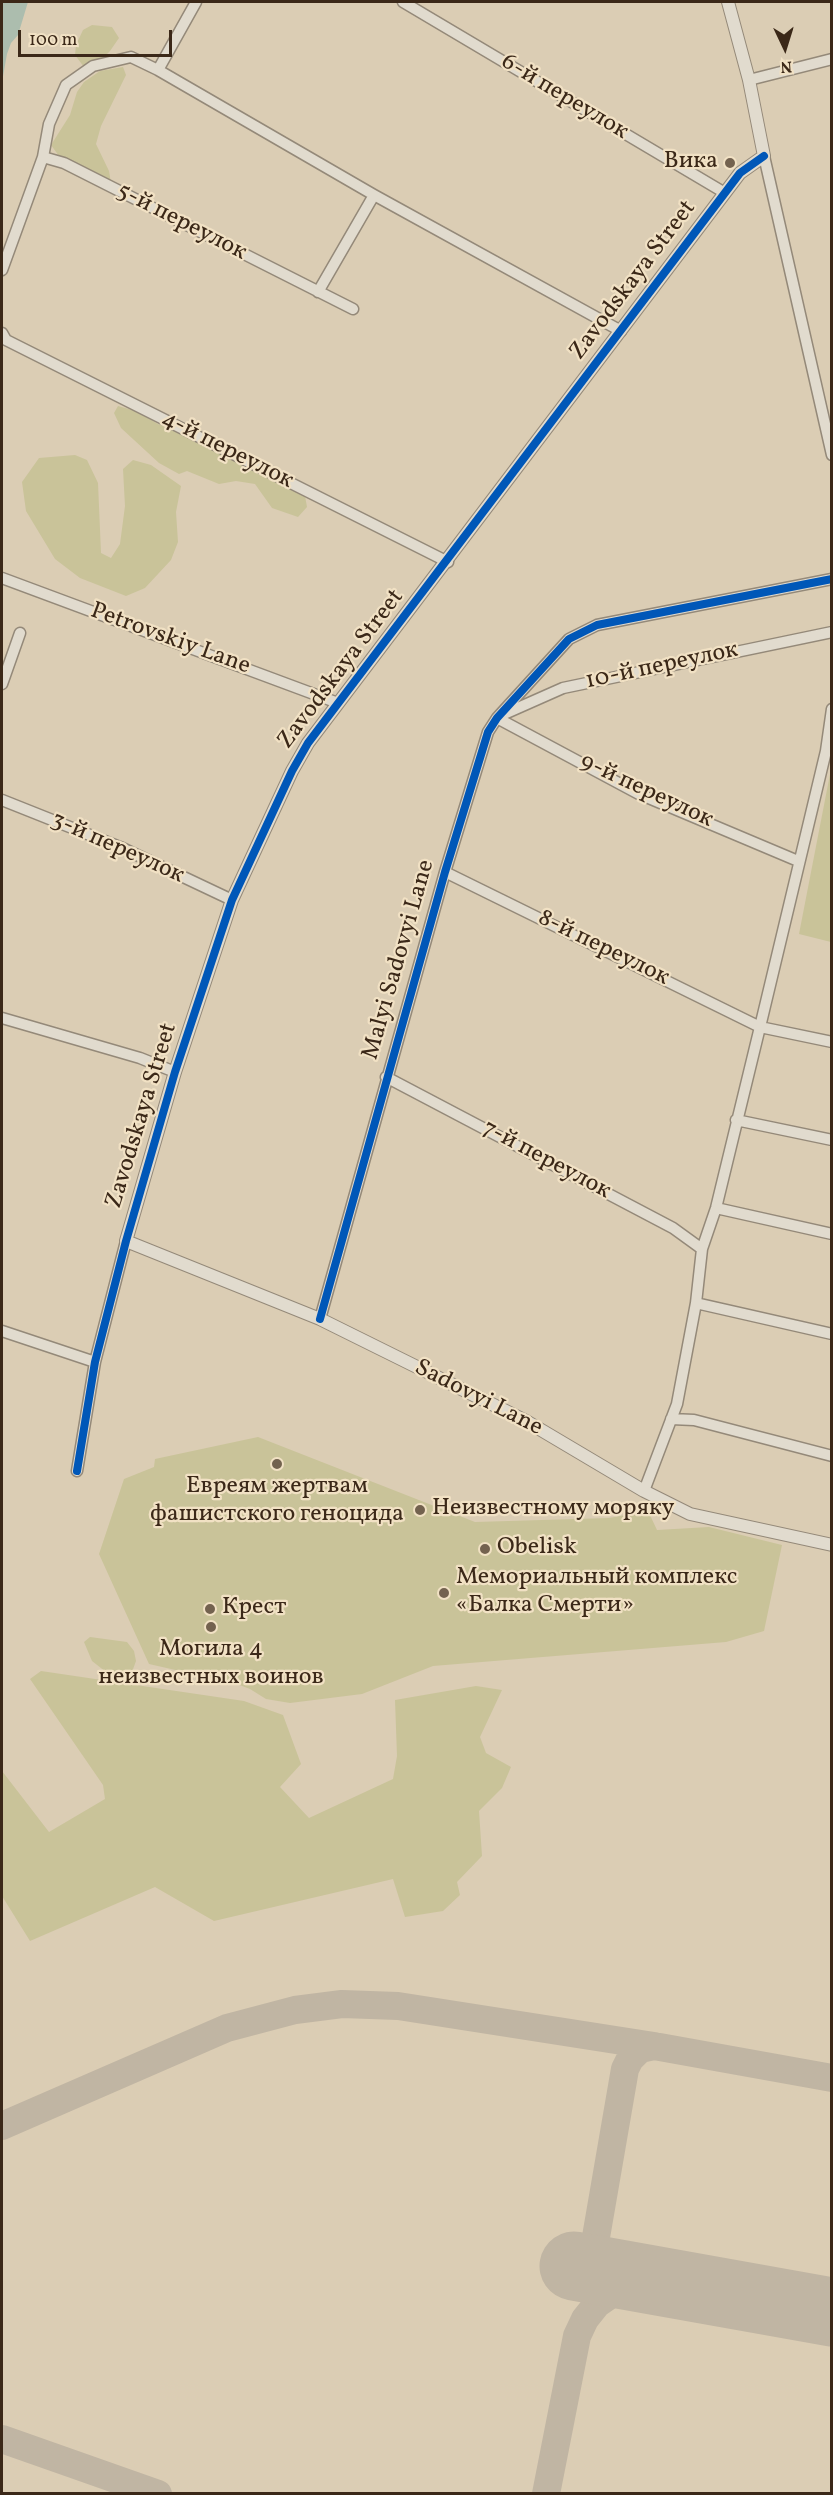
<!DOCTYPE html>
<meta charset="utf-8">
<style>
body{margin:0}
#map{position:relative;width:833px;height:2495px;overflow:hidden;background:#dbcdb4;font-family:Vollkorn,serif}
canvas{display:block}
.frame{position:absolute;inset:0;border:3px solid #3b2818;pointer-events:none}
.north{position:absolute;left:755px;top:18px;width:60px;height:60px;-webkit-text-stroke:4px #f1e1c4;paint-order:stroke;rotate:176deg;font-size:16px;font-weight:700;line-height:24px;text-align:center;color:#3b2818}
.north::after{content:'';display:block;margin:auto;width:21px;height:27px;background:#3b2818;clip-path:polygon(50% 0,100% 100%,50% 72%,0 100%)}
.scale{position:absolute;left:18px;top:30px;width:154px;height:27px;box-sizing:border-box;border:3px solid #3b2818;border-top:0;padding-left:8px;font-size:18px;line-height:21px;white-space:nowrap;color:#3b2818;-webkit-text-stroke:4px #f1e1c4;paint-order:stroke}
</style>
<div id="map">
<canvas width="833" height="2495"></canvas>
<div class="frame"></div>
<div class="north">N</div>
<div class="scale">100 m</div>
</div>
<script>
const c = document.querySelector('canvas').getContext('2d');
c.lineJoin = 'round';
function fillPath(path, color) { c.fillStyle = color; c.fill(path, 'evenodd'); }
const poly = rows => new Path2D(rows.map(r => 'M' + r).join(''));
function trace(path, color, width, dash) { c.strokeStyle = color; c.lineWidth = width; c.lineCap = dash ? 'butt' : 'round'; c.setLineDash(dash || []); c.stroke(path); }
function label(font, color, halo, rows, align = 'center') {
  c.font = font + ' Vollkorn,serif'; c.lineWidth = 4.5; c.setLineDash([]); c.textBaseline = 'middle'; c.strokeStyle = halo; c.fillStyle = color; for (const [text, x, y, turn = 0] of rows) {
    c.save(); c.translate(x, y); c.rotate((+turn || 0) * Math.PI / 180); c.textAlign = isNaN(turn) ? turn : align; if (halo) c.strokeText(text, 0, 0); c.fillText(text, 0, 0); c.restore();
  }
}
const green = poly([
 [92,25,112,27,119,38,110,51,99,62,84,67,75,55,76,45,83,30],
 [123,67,126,75,101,126,96,144,109,171,111,183,64,163,51,145,70,115,77,92,84,82,100,71],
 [118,406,136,411,158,424,195,440,266,478,305,496,307,507,298,517,272,508,255,484,236,481,219,484,187,471,179,474,159,463,121,428,114,413],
 [75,455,87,460,98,483,101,553,111,558,120,544,125,506,123,469,133,460,151,465,181,486,176,512,178,542,171,560,145,588,126,596,80,578,55,559,26,511,22,482,39,458],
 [831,769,832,942,831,942,799,934],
 [258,1437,475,1522,609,1518,648,1511,657,1530,709,1527,782,1545,764,1631,726,1642,433,1666,362,1694,290,1703,266,1699,250,1689,237,1684,149,1664,99,1554,124,1479,154,1467,155,1459],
 [90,1637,127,1642,134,1651,136,1661,132,1672,106,1672,92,1661,84,1642],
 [41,1671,244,1701,283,1715,301,1764,280,1787,309,1818,393,1779,397,1756,395,1700,476,1686,502,1690,480,1737,486,1753,511,1767,502,1788,479,1811,482,1856,457,1882,460,1895,443,1911,405,1917,393,1879,214,1921,155,1887,30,1941,2,1896,2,1771,49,1832,105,1799,103,1785,30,1679]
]);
const water = poly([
 [2,2,28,2,18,35,11,43,7,54,2,82]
]);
const taxiway = poly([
 [2,2126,227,2028,295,2010,342,2004,398,2006,654,2046,832,2078],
 [620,2275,600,2263,597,2257,596,2237,625,2069,630,2059,640,2049,654,2046],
 [2,2439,158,2494],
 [546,2494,577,2336,585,2319,597,2304,620,2288,662,2282]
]);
const runway = poly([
 [574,2266,832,2312]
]);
const minor = poly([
 [403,2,725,193],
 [158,70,196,2],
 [749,80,832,59],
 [764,156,832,455],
 [43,157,64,163,353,309],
 [2,270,43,157,49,124,66,85,93,66,131,57,158,70,374,195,621,331],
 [318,292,374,195],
 [2,333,6,340,448,562],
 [2,578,338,703],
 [2,684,20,633],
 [502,715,563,688,832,632],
 [497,718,639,794,798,861],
 [2,800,120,847,232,900],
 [445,872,760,1027,832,1042],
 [2,1018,140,1058,175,1072],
 [386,1077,673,1228,702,1249],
 [736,1120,832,1140],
 [716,1208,832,1234],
 [696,1303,832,1334],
 [320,1319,445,872,488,732,497,718,569,639,597,625,832,579],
 [2,1331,95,1362],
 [671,1419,694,1420,832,1456],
 [77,1471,95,1362,126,1241],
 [644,1491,677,1404,696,1303,702,1249,716,1208,760,1027,826,751,832,709]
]);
const tertiary = poly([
 [728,2,749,80,764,156,740,173,308,743,292,771,232,900,175,1072,126,1241,320,1319,526,1421,644,1491,690,1514,832,1545]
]);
const cycleway = poly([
 [320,1319,445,872,488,732,497,718,569,639,597,625,832,579],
 [77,1471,95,1362,126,1241,175,1072,232,900,292,771,308,743,740,173,764,156]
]);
const markers = [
 [730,163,6,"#73624f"],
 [277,1464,6,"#73624f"],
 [420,1510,6,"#73624f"],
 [485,1549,6,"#73624f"],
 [444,1593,6,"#73624f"],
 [210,1609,6,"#73624f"],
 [211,1627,6,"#73624f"]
];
const streetNames = [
 ["6-й переулок",564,98,31],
 ["5-й переулок",181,223,27],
 ["Zavodskaya Street",634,281,-53],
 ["4-й переулок",227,451,27],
 ["Petrovskiy Lane",170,640,20],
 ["10-й переулок",662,667,-12],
 ["Zavodskaya Street",342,670,-53],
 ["9-й переулок",646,792,25],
 ["3-й переулок",117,849,24],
 ["8-й переулок",603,949,26],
 ["Malyi Sadovyi Lane",400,960,-74],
 ["Zavodskaya Street",143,1116,-73],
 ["7-й переулок",546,1161,28],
 ["Sadovyi Lane",478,1399,27]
];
const poiNames = [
 ["Вика",718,163,"right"],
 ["Евреям жертвам",277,1488,"center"],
 ["фашистского геноцида",277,1516,"center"],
 ["Неизвестному моряку",432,1510],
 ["Obelisk",497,1549],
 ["Мемориальный комплекс",456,1579],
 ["«Балка Смерти»",456,1607],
 ["Крест",222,1609],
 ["Могила 4",211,1651,"center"],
 ["неизвестных воинов",211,1679,"center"]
];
fillPath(green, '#c9c399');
fillPath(water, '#acbdae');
trace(taxiway, '#c0b5a3', 28);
trace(runway, '#c0b5a3', 69);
trace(minor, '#948979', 13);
trace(tertiary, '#948979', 14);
trace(minor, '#e1dbce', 10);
trace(tertiary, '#e1dbce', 12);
trace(cycleway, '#0057b8', 8);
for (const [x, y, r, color] of markers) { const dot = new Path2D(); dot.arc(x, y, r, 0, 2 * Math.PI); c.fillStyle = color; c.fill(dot); trace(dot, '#f1e1c4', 2); }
label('24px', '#3b2818', '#f1e1c4', streetNames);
label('24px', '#3b2818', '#f1e1c4', poiNames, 'left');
</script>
